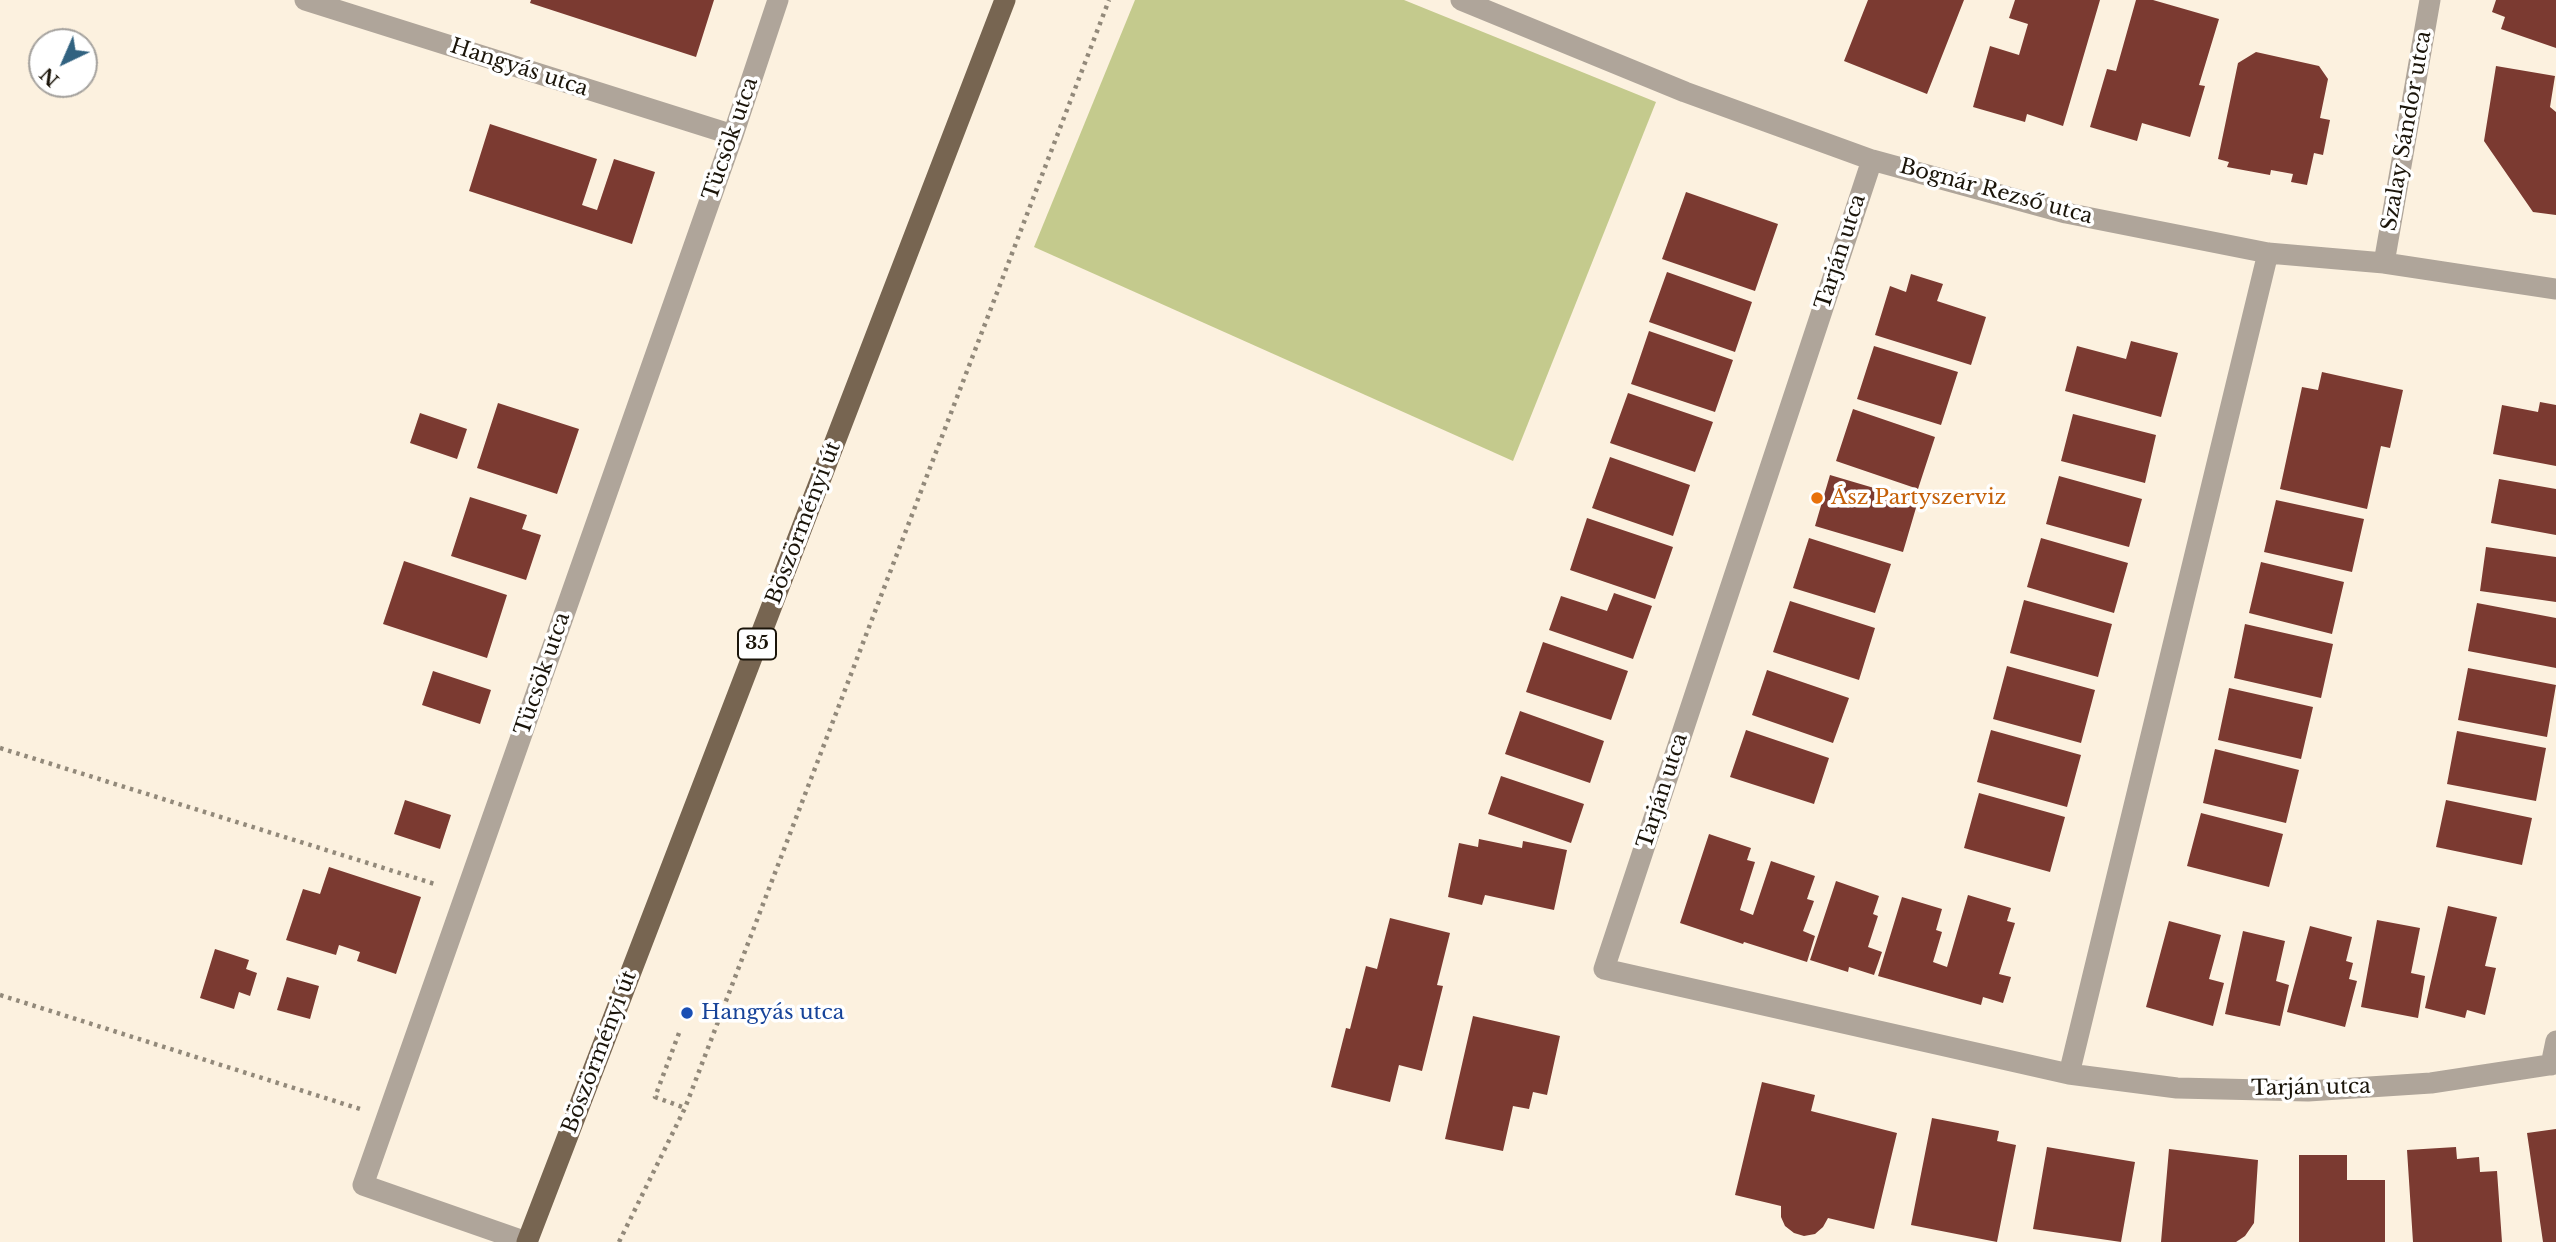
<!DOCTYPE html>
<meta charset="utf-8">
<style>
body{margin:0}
#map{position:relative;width:2556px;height:1242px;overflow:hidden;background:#fcf1df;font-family:"Libre Baskerville",serif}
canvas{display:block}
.north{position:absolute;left:28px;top:28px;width:70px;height:70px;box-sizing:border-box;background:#fff;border:2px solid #a4a19d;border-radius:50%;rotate:224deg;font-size:19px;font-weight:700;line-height:28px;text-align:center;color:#1b150a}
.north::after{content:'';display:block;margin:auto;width:24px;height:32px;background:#316280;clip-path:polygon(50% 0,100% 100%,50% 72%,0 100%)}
</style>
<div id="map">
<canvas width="2556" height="1242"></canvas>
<div class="north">N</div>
</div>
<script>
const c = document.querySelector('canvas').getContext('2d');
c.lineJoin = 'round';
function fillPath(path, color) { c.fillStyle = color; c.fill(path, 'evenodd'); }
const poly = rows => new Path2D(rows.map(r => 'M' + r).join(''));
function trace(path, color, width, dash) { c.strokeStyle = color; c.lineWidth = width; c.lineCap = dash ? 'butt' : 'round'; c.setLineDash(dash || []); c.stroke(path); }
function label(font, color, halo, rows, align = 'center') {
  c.font = font + ' "Libre Baskerville",serif'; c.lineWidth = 7; c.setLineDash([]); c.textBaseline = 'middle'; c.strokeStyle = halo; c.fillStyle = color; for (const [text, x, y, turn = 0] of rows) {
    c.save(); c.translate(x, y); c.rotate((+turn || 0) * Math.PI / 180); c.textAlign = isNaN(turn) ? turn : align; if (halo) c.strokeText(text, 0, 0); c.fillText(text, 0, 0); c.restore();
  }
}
const green = poly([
 [1135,0,1404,0,1656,102,1513,461,1034,247]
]);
const building = poly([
 [531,0,714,0,696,57,530,3],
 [1868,0,1964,0,1927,94,1844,61],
 [2015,0,2100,0,2063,126,2027,114,2025,122,1973,107,1990,46,2019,55,2028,24,2009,18],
 [2136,0,2153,0,2219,19,2199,85,2205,86,2190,137,2142,123,2137,141,2090,127,2107,69,2116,71],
 [2496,0,2556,0,2556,48,2501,29,2505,17,2492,12],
 [2256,52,2319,66,2328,79,2320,118,2330,120,2323,155,2314,153,2307,185,2291,182,2293,174,2271,170,2270,175,2227,167,2229,162,2218,159,2238,63],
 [2496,66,2555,76,2550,107,2556,112,2556,215,2533,212,2484,141],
 [490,124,597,159,582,205,597,210,614,159,655,172,632,244,469,191],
 [1686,192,1778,224,1755,291,1662,259],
 [1667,272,1752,302,1735,352,1649,322],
 [1911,274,1943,284,1937,301,1986,317,1971,365,1875,335,1890,286,1906,292],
 [1649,331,1733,360,1715,412,1631,384],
 [2131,341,2178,353,2161,417,2065,391,2077,346,2126,359],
 [1874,346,1958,372,1941,425,1857,399],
 [2322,372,2403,390,2390,448,2381,446,2367,509,2280,489,2302,387,2318,390],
 [1628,393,1713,422,1695,472,1610,443],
 [2540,402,2556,405,2556,466,2493,454,2502,405,2538,412],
 [498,403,579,429,557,494,477,468],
 [1853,409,1935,437,1918,489,1836,461],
 [420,413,467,429,457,459,410,443],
 [2073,414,2156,435,2145,483,2061,461],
 [1610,457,1690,485,1673,536,1592,508],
 [1830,475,1918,501,1903,552,1815,526],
 [2059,476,2142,499,2129,547,2046,524],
 [2499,479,2556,489,2556,535,2491,523],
 [470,497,527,515,522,529,541,535,526,580,451,556],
 [2276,500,2364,519,2352,572,2264,552],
 [1587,518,1673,547,1655,599,1570,570],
 [1809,538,1891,564,1875,613,1793,588],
 [2041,538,2128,563,2114,613,2027,587],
 [2486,547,2556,557,2556,602,2480,591],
 [404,561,507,595,487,658,383,624],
 [2261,562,2344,582,2332,634,2249,613],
 [1614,593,1652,606,1633,659,1549,630,1561,596,1607,611],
 [2024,600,2112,624,2098,677,2010,653],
 [1790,601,1875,628,1859,680,1773,652],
 [2477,603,2556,618,2556,668,2468,651],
 [2245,624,2333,644,2321,698,2234,678],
 [1543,642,1628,671,1611,720,1526,692],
 [2007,666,2095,690,2081,743,1993,719],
 [2468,668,2556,685,2547,737,2458,720],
 [1767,670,1849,698,1833,743,1752,715],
 [433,671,491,690,480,724,422,705],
 [2229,688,2313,707,2301,759,2218,740],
 [1520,711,1604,741,1590,783,1505,754],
 [1746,730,1829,758,1814,804,1730,777],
 [1991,730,2081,755,2067,807,1977,782],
 [2457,731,2546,748,2536,801,2447,784],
 [2215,749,2299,770,2286,823,2203,803],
 [1501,776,1584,804,1571,843,1488,814],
 [1979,793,2065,817,2050,872,1964,848],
 [405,800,451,815,440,849,394,834],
 [2446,800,2532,818,2522,865,2436,847],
 [2201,813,2283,834,2269,887,2187,866],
 [1709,834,1751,848,1747,860,1755,862,1740,910,1753,915,1771,861,1815,876,1807,899,1814,901,1803,931,1815,936,1807,962,1744,942,1743,944,1680,923],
 [1479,839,1522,848,1523,841,1567,850,1554,910,1485,895,1482,905,1448,897,1459,843,1478,847],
 [329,867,421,897,396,974,357,961,360,952,339,945,336,955,286,940,303,889,320,894],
 [1836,881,1879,896,1873,914,1878,916,1868,947,1882,952,1874,975,1849,967,1848,972,1810,960],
 [1968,895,2011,908,2007,921,2015,923,1999,974,2011,977,2003,1003,1983,997,1981,1005,1878,976,1902,897,1942,909,1936,930,1942,932,1933,962,1947,967],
 [2448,906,2497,917,2485,966,2496,968,2485,1015,2467,1010,2465,1018,2425,1008],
 [1390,918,1450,933,1437,985,1443,986,1422,1071,1399,1065,1390,1102,1331,1087,1346,1028,1350,1029,1366,966,1377,969],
 [2377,920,2420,928,2411,973,2425,976,2418,1018,2361,1007],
 [2169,921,2221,935,2209,979,2224,983,2213,1026,2146,1007],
 [2310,926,2352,937,2346,961,2353,963,2349,979,2357,981,2345,1027,2287,1012],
 [2243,931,2285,941,2276,981,2289,985,2280,1026,2225,1014],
 [215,949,249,960,246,969,257,973,250,996,239,992,234,1009,200,998],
 [287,977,319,986,310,1019,277,1010],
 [1473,1016,1560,1036,1547,1095,1533,1092,1529,1109,1513,1106,1503,1151,1445,1139],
 [1762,1082,1815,1095,1811,1111,1897,1133,1874,1229,1828,1218,1823,1227,1815,1234,1804,1236,1794,1233,1785,1226,1781,1217,1781,1206,1735,1195],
 [1932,1118,1999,1131,1997,1141,2016,1145,1997,1242,1911,1225],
 [2556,1129,2556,1242,2543,1242,2527,1133],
 [2047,1147,2135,1162,2121,1242,2033,1229],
 [2456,1147,2457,1159,2479,1157,2480,1172,2497,1171,2502,1242,2413,1242,2407,1150],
 [2169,1149,2258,1160,2254,1223,2245,1236,2236,1242,2161,1242],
 [2299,1155,2347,1155,2347,1180,2385,1180,2385,1242,2299,1242]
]);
const path = poly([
 [0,748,438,885],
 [0,995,360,1109],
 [679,1033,655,1097,685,1108],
 [619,1242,685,1108,1109,0]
]);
const minor = poly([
 [305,0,733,135],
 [1461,0,1685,92,1872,160,2066,213,2268,253,2384,263,2556,289],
 [1872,160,1604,969,2069,1074,2177,1088,2308,1091,2431,1083,2556,1064],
 [2384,263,2430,0],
 [2551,1065,2556,1041],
 [2069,1074,2268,253],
 [526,1242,363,1185,733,135,778,0]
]);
const primary = poly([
 [527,1242,1005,0]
]);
const markers = [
 [1817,498,7,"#e8710a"],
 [687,1013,7,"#1a4fb4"]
];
const shields = [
 [757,644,38]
];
const shieldNames = [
 ["35",757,644]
];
const streetNames = [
 ["Hangyás utca",519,68,18],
 ["Szalay Sándor utca",2407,131,-80],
 ["Tücsök utca",731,139,-71],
 ["Bognár Rezső utca",1996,192,15],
 ["Tarján utca",1841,252,-72],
 ["Böszörményi út",804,523,-69],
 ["Tücsök utca",543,674,-71],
 ["Tarján utca",1663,791,-72],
 ["Böszörményi út",600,1052,-69],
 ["Tarján utca",2311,1088,-1]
];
const foodNames = [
 ["Ász Partyszerviz",1831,498]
];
const transitNames = [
 ["Hangyás utca",701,1013]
];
fillPath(green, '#c4ca8d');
fillPath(building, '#7b3a31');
trace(path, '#92897a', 4.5, [3.5, 5]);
trace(minor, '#afa59a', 21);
trace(primary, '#776551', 21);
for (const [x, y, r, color] of markers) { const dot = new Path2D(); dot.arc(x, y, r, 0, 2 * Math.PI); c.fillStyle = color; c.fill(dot); trace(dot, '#fff', 2.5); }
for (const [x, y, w] of shields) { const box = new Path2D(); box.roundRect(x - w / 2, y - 15.5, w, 31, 5); c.fillStyle = '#fff'; c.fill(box); trace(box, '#1b150a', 2); }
label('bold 19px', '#1b150a', null, shieldNames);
label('21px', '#1b150a', '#fff', streetNames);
label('21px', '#c56008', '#fff', foodNames, 'left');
label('21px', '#164399', '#fff', transitNames, 'left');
</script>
